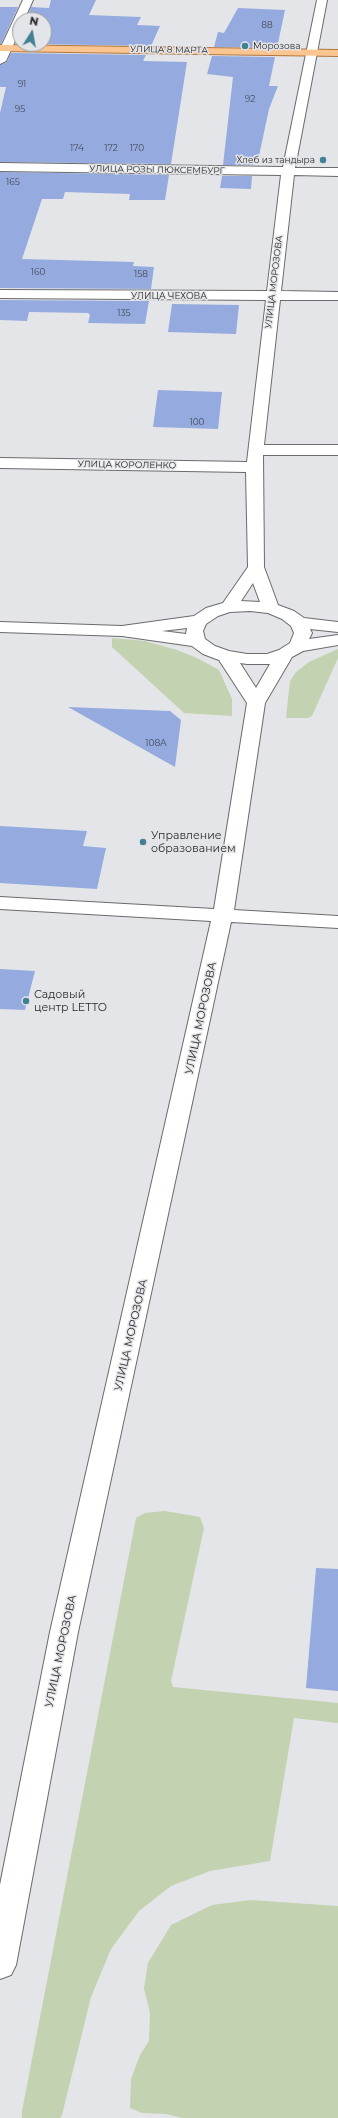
<!DOCTYPE html>
<meta charset="utf-8">
<style>
body{margin:0}
#map{position:relative;width:338px;height:2118px;overflow:hidden;background:#e4e5e8;font-family:Montserrat,sans-serif}
canvas{display:block}
.north{position:absolute;left:12px;top:12px;width:40px;height:40px;box-sizing:border-box;background:#e4e5e8;border:1px solid #9a9b9d;border-radius:50%;rotate:11deg;font-size:11px;font-weight:700;line-height:16px;text-align:center;color:#2b2b2c}
.north::after{content:'';display:block;margin:auto;width:14px;height:18px;background:#408193;clip-path:polygon(50% 0,100% 100%,50% 72%,0 100%)}
</style>
<div id="map">
<canvas width="338" height="2118"></canvas>
<div class="north">N</div>
</div>
<script>
const c = document.querySelector('canvas').getContext('2d');
c.lineJoin = 'round';
function fillPath(path, color) { c.fillStyle = color; c.fill(path, 'evenodd'); }
const poly = rows => new Path2D(rows.map(r => 'M' + r).join(''));
function trace(path, color, width, dash) { c.strokeStyle = color; c.lineWidth = width; c.lineCap = dash ? 'butt' : 'round'; c.setLineDash(dash || []); c.stroke(path); }
function label(font, color, halo, rows, align = 'center') {
  c.font = font + ' Montserrat,sans-serif'; c.lineWidth = 3; c.setLineDash([]); c.textBaseline = 'middle'; c.strokeStyle = halo; c.fillStyle = color; for (const [text, x, y, turn = 0] of rows) {
    c.save(); c.translate(x, y); c.rotate((+turn || 0) * Math.PI / 180); c.textAlign = isNaN(turn) ? turn : align; if (halo) c.strokeText(text, 0, 0); c.fillText(text, 0, 0); c.restore();
  }
}
const green = poly([
 [112,638,145,641,177,650,197,658,219,670,232,699,232,716,184,713,112,647],
 [338,649,338,658,312,716,308,718,286,718,290,681,296,672,309,662],
 [165,1511,200,1517,204,1528,171,1681,173,1687,338,1703,338,1723,294,1718,270,1861,210,1871,171,1886,139,1911,111,1949,91,1997,62,2115,60,2118,22,2118,22,2111,136,1518,145,1513],
 [251,1900,338,1906,338,2118,182,2118,166,2114,142,2113,130,2108,131,2079,140,2055,149,2041,150,2013,144,1988,148,1963,171,1925,212,1905]
]);
const building = poly([
 [51,0,96,0,89,15,141,17,137,25,160,26,151,46,34,44,44,44,44,20,26,20,31,7,49,8],
 [0,7,18,7,1,44,0,44],
 [238,8,285,10,277,48,214,47,218,32,224,33],
 [11,53,146,55,143,61,187,62,171,164,0,162,0,113,6,87,0,87,0,65,7,62],
 [212,56,275,57,269,86,278,86,269,109,259,156,254,155,253,165,223,165,233,77,207,74],
 [0,172,169,175,165,200,129,200,130,194,65,192,63,199,42,199,22,259,134,262,133,266,154,267,151,289,0,288],
 [222,176,252,176,251,189,220,188],
 [0,300,149,301,145,324,88,323,90,315,88,313,29,312,27,321,0,320],
 [172,304,239,305,236,334,168,332],
 [158,390,222,392,218,429,153,427],
 [68,707,170,711,181,720,175,767],
 [0,826,87,831,83,846,106,848,97,889,0,883],
 [0,969,35,971,25,1010,0,1009],
 [316,1568,338,1569,338,1691,306,1688]
]);
const minor = poly([
 [23,0,33,0,24,20,20,20,20,30,6,61,0,64,0,49,23,0],
 [317,0,327,0,295,168,338,168,338,176,294,175,281,291,338,292,338,300,280,300,264,445,338,445,338,455,263,455,264,567,278,605,294,611,304,618,338,622,338,632,310,629,312,633,309,639,338,635,338,645,303,651,292,657,265,703,234,910,338,916,338,928,231,922,78,1632,16,1965,11,1975,0,1979,0,1885,50,1632,211,921,0,909,0,897,214,909,247,703,219,660,203,654,192,646,122,636,0,632,0,622,122,626,194,616,206,608,223,603,248,567,246,472,0,468,0,458,247,462,266,300,0,298,0,290,267,291,281,175,0,171,0,163,283,167,317,0],
 [253,583,260,602,241,601,253,583],
 [250,611,268,613,282,619,291,626,294,633,290,643,279,650,267,654,247,654,229,651,215,646,205,639,203,631,206,624,218,616,230,612,250,611],
 [187,628,186,634,162,631,187,628],
 [240,663,247,664,270,664,256,688,240,663]
]);
const major = poly([
 [0,45,338,50,338,56,0,51,0,45]
]);
const markers = [
 [245,46,4,"#408193"],
 [323,160,4,"#408193"],
 [143,842,4,"#408193"],
 [26,1001,4,"#408193"]
];
const numberNames = [
 ["88",267,25],
 ["91",22,84],
 ["92",250,99],
 ["95",20,109],
 ["174",77,148],
 ["172",111,148],
 ["170",137,148],
 ["165",13,182],
 ["160",38,272],
 ["158",141,274],
 ["135",124,313],
 ["100",197,422],
 ["108А",156,743]
];
const farPoinames = [
 ["Морозова",253,46],
 ["Хлеб из тандыра",315,160,"right"]
];
const farStreetnames = [
 ["УЛИЦА 8 МАРТА",169,50,1],
 ["УЛИЦА РОЗЫ ЛЮКСЕМБУРГ",157,170,1],
 ["УЛИЦА МОРОЗОВА",274,282,-83],
 ["УЛИЦА ЧЕХОВА",169,296],
 ["УЛИЦА КОРОЛЕНКО",127,465,1]
];
const poiNames = [
 ["Управление",151,836],
 ["образованием",151,849],
 ["Садовый",34,995],
 ["центр LETTO",34,1008]
];
const streetNames = [
 ["УЛИЦА МОРОЗОВА",201,1018,-78],
 ["УЛИЦА МОРОЗОВА",131,1335,-77],
 ["УЛИЦА МОРОЗОВА",61,1651,-78]
];
fillPath(green, '#c3d2b0');
fillPath(building, '#95abdf');
trace(minor, '#6a6b6d', 2);
trace(major, '#b0763e', 2);
fillPath(minor, '#fff');
fillPath(major, '#fbc591');
for (const [x, y, r, color] of markers) { const dot = new Path2D(); dot.arc(x, y, r, 0, 2 * Math.PI); c.fillStyle = color; c.fill(dot); trace(dot, '#e4e5e8', 1.5); }
label('9px', '#464b59', null, numberNames);
label('9px', '#2b2b2c', '#e4e5e8', farPoinames, 'left');
label('9px', '#2b2b2c', '#e4e5e8', farStreetnames);
label('11px', '#2b2b2c', '#e4e5e8', poiNames, 'left');
label('11px', '#2b2b2c', '#e4e5e8', streetNames);
</script>
